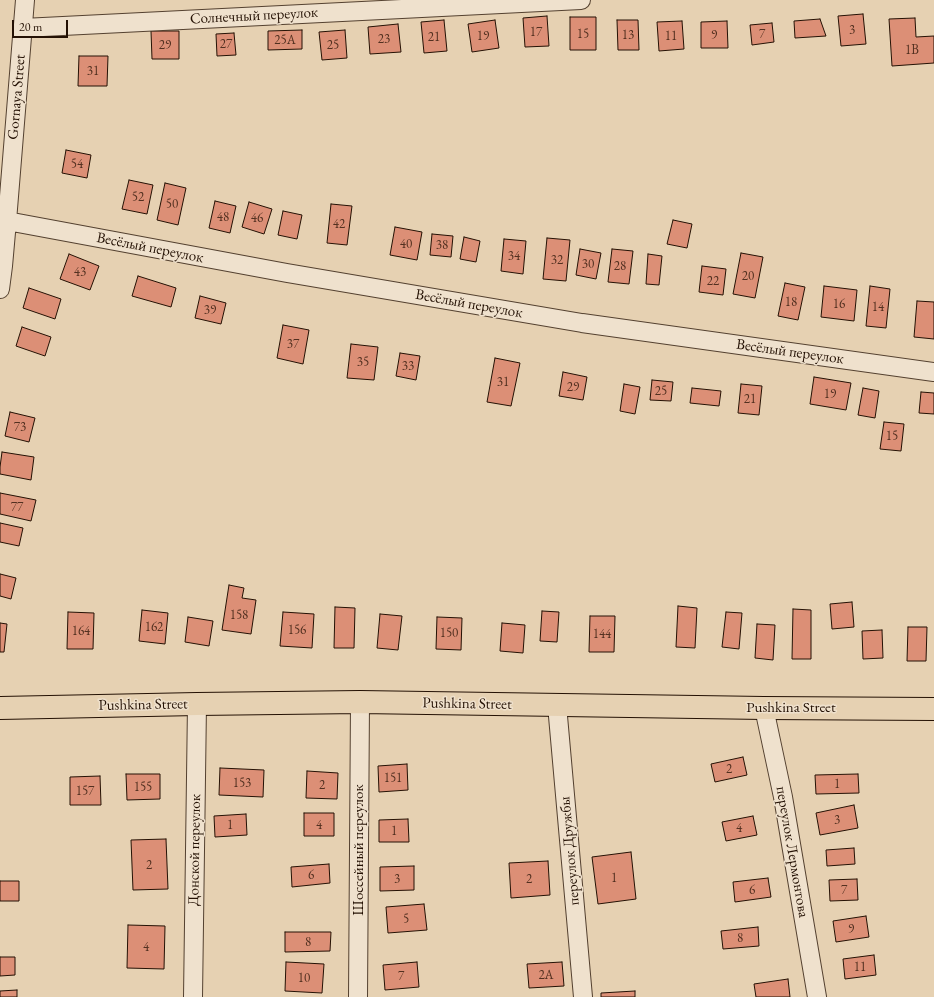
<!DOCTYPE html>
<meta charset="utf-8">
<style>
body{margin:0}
#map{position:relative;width:934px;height:997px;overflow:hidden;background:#e6d1b2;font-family:"EB Garamond",serif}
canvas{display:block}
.scale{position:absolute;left:12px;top:20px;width:56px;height:18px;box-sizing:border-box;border:2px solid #241104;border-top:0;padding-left:5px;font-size:12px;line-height:14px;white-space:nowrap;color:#241104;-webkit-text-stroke:3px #efe1cd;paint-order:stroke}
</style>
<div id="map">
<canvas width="934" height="997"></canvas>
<div class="scale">20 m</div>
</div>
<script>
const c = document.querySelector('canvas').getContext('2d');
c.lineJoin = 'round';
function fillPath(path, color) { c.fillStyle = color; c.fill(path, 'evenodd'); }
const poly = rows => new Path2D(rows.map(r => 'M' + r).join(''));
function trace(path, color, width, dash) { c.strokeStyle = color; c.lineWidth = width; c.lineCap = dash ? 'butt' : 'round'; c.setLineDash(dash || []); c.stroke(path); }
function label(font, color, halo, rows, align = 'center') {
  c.font = font + ' "EB Garamond",serif'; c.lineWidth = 3; c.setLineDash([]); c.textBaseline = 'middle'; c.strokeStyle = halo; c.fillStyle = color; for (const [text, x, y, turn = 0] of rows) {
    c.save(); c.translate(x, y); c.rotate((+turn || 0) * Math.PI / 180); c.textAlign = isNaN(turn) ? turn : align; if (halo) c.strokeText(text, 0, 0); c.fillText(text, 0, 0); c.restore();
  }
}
const building = poly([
 [863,14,866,44,841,46,838,16,863,14],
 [547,16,549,46,525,47,523,18,547,16],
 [570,17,596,17,596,50,570,50,570,17],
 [915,18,916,37,934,36,934,63,892,66,889,19,915,18],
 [820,19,826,36,795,38,794,21,820,19],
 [444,20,447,51,424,53,421,22,444,20],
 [495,20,499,48,472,52,468,24,495,20],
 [617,20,638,20,639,50,618,50,617,20],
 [682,21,684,49,659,51,657,22,682,21],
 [727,21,728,48,701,48,701,22,727,21],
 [772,23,774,42,752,45,750,25,772,23],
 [398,24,401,52,370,54,368,27,398,24],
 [302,30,302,49,268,50,268,31,302,30],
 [345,30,347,58,322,60,319,32,345,30],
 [151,31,179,31,179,59,152,59,151,31],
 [234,33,236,55,217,56,216,34,234,33],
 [79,56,108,56,107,86,78,86,79,56],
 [66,150,91,155,87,178,62,173,66,150],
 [129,180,153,185,147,214,122,209,129,180],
 [165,183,186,188,178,225,157,220,165,183],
 [215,201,236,206,230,233,209,228,215,201],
 [249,202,272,209,264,234,242,227,249,202],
 [331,204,352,206,347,245,327,243,331,204],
 [283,211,302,215,297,239,278,235,283,211],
 [673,220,692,224,687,248,667,244,673,220],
 [395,227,422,232,417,260,390,255,395,227],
 [432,234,453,236,451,257,430,255,432,234],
 [464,237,480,241,476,262,460,259,464,237],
 [547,238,570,240,566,281,543,279,547,238],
 [504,239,526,241,523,274,501,271,504,239],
 [580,249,601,253,596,279,576,275,580,249],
 [612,249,633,251,629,284,608,282,612,249],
 [741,253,763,257,755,298,733,294,741,253],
 [69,254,99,266,90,290,60,279,69,254],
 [648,254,662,256,659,285,646,284,648,254],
 [702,266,726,269,723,295,699,292,702,266],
 [138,276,176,288,171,307,132,296,138,276],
 [785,283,805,287,798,320,778,316,785,283],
 [824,286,857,290,854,321,821,317,824,286],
 [870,286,890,289,886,328,866,326,870,286],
 [29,288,61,299,55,319,23,308,29,288],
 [200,296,226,303,221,324,195,318,200,296],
 [917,301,934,302,934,339,914,337,917,301],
 [283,325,309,330,303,364,277,358,283,325],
 [22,327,51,337,45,356,16,346,22,327],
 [351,344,378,347,374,380,347,378,351,344],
 [400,353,420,356,416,380,396,376,400,353],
 [495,358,520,363,511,406,487,402,495,358],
 [563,372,587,377,583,400,559,396,563,372],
 [814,377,851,383,846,410,810,404,814,377],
 [652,380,673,382,671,401,650,400,652,380],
 [624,384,640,387,635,414,620,411,624,384],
 [741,384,762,386,759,415,738,413,741,384],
 [692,388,721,391,719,406,690,403,692,388],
 [863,388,879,391,875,418,858,415,863,388],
 [921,392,934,393,934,414,919,413,921,392],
 [10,412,35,418,29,442,5,436,10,412],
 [884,422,904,424,901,451,880,449,884,422],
 [2,452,34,457,31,480,0,474,0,467,2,452],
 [0,493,36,500,31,521,0,514,0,493],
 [0,523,23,528,19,546,0,542,0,523],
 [0,574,16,578,11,599,0,596,0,574],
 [229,585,244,588,242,598,256,600,251,634,222,630,229,585],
 [852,602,854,627,832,629,830,604,852,602],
 [678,606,697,608,695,648,676,647,678,606],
 [335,607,355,608,354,648,334,648,335,607],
 [793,609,811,610,811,659,792,659,793,609],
 [142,610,168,613,165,644,139,641,142,610],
 [542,611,559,612,557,642,540,641,542,611],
 [68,612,94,613,93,649,67,649,68,612],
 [283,612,314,614,312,648,280,646,283,612],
 [726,612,742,613,739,649,722,647,726,612],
 [380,614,402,616,398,650,377,648,380,614],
 [590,616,615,616,614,652,589,652,590,616],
 [188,617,213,621,209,646,185,642,188,617],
 [437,617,462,618,461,650,436,649,437,617],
 [0,623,7,624,4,652,0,652,0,623],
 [502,623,525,625,523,653,500,651,502,623],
 [757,624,775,625,773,660,755,658,757,624],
 [908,627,927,627,926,661,907,661,908,627],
 [882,630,883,658,863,659,862,631,882,630],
 [743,757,747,775,715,782,711,764,743,757],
 [407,764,408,790,379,792,378,766,407,764],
 [220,768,264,770,263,797,219,795,220,768],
 [307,771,338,773,337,799,306,798,307,771],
 [126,774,160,774,160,799,127,800,126,774],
 [858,774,859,793,816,794,815,775,858,774],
 [100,776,101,805,70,805,70,777,100,776],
 [854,805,858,828,820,835,816,813,854,805],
 [304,813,334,813,334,836,304,836,304,813],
 [246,814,247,835,215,837,214,816,246,814],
 [753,816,757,835,726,841,722,822,753,816],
 [408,819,409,842,379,842,379,820,408,819],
 [166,839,168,889,133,890,131,840,166,839],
 [854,848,855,864,827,866,826,850,854,848],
 [631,852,636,899,598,904,592,857,631,852],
 [548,861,550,895,511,898,509,863,548,861],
 [329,864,330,883,292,887,291,867,329,864],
 [414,866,414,890,380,891,380,867,414,866],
 [768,878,771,897,735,902,733,882,768,878],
 [857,879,858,900,830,901,829,880,857,879],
 [0,881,19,881,19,901,0,901,0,881],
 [424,904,427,930,388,933,386,907,424,904],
 [866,916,869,937,836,942,833,921,866,916],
 [128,925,165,926,164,969,127,968,128,925],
 [758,927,759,946,723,949,721,931,758,927],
 [285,932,331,932,330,951,285,952,285,932],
 [874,955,876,975,845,979,843,959,874,955],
 [0,957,15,957,15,975,0,976,0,957],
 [286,962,324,964,322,993,285,991,286,962],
 [417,962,419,987,385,990,383,965,417,962],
 [562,962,564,986,529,988,527,964,562,962],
 [788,979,790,997,756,997,754,984,788,979],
 [17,990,17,997,0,997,0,991,17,990],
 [635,991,635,997,601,997,601,993,635,991]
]);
const minor = poly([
 [23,28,581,0],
 [7,221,287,273,582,323,934,372],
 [0,289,3,266,7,221,25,0],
 [557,705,583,997],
 [764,708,783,797,817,997],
 [193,997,197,704],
 [358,997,360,702]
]);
const major = poly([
 [0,708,197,704,360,702,764,708,934,709]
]);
const numberNames = [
 ["3",852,30],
 ["17",536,32],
 ["15",583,34],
 ["7",762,34],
 ["13",628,35],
 ["9",714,35],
 ["19",483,36],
 ["11",671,36],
 ["21",434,37],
 ["23",384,39],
 ["25А",285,40],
 ["27",226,44],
 ["29",165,45],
 ["25",333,45],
 ["1В",912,50],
 ["31",93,71],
 ["54",77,164],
 ["52",138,197],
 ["50",172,204],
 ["48",223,217],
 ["46",257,218],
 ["42",339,224],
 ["40",406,244],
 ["38",442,245],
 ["34",514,256],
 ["32",557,260],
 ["30",588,264],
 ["28",620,266],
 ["43",80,272],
 ["20",748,276],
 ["22",713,281],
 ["18",791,302],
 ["16",839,304],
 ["14",878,307],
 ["39",210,310],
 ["37",293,344],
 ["35",363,362],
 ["33",408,366],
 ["31",503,382],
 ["29",573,387],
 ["25",661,391],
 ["19",830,394],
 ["21",750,399],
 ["73",20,427],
 ["15",892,436],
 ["77",17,507],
 ["158",239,615],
 ["162",154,627],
 ["156",297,630],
 ["164",81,631],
 ["150",449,633],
 ["144",602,634],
 ["2",729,769],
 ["151",393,778],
 ["153",242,783],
 ["1",837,784],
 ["2",322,785],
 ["155",143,787],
 ["157",85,791],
 ["3",837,820],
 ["1",230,825],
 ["4",319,825],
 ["4",739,828],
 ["1",394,831],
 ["2",149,865],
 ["6",311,875],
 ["1",614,878],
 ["3",397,879],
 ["2",529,879],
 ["6",752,890],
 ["7",844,890],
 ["5",406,919],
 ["9",851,929],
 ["8",740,938],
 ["8",308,942],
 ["4",146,947],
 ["11",860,967],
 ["2А",546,975],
 ["7",401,976],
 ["10",304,978]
];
const streetNames = [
 ["Солнечный переулок",254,16,-3],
 ["Gornaya Street",17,97,-85],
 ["Весёлый переулок",150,248,11],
 ["Весёлый переулок",469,304,10],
 ["Весёлый переулок",790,352,8],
 ["Pushkina Street",467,704,1],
 ["Pushkina Street",143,705,-1],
 ["Pushkina Street",791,708],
 ["Донской переулок",195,850,-89],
 ["Шоссейный переулок",359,850,-90],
 ["переулок Дружбы",570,851,-95],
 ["переулок Лермонтова",792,852,80]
];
fillPath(building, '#dc8f76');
trace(building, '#241104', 1);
trace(minor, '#544130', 20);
trace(major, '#241104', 24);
trace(minor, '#efe1cd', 18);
trace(major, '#e6d1b2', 22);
label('13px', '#523020', null, numberNames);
label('15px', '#241104', '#efe1cd', streetNames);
</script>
